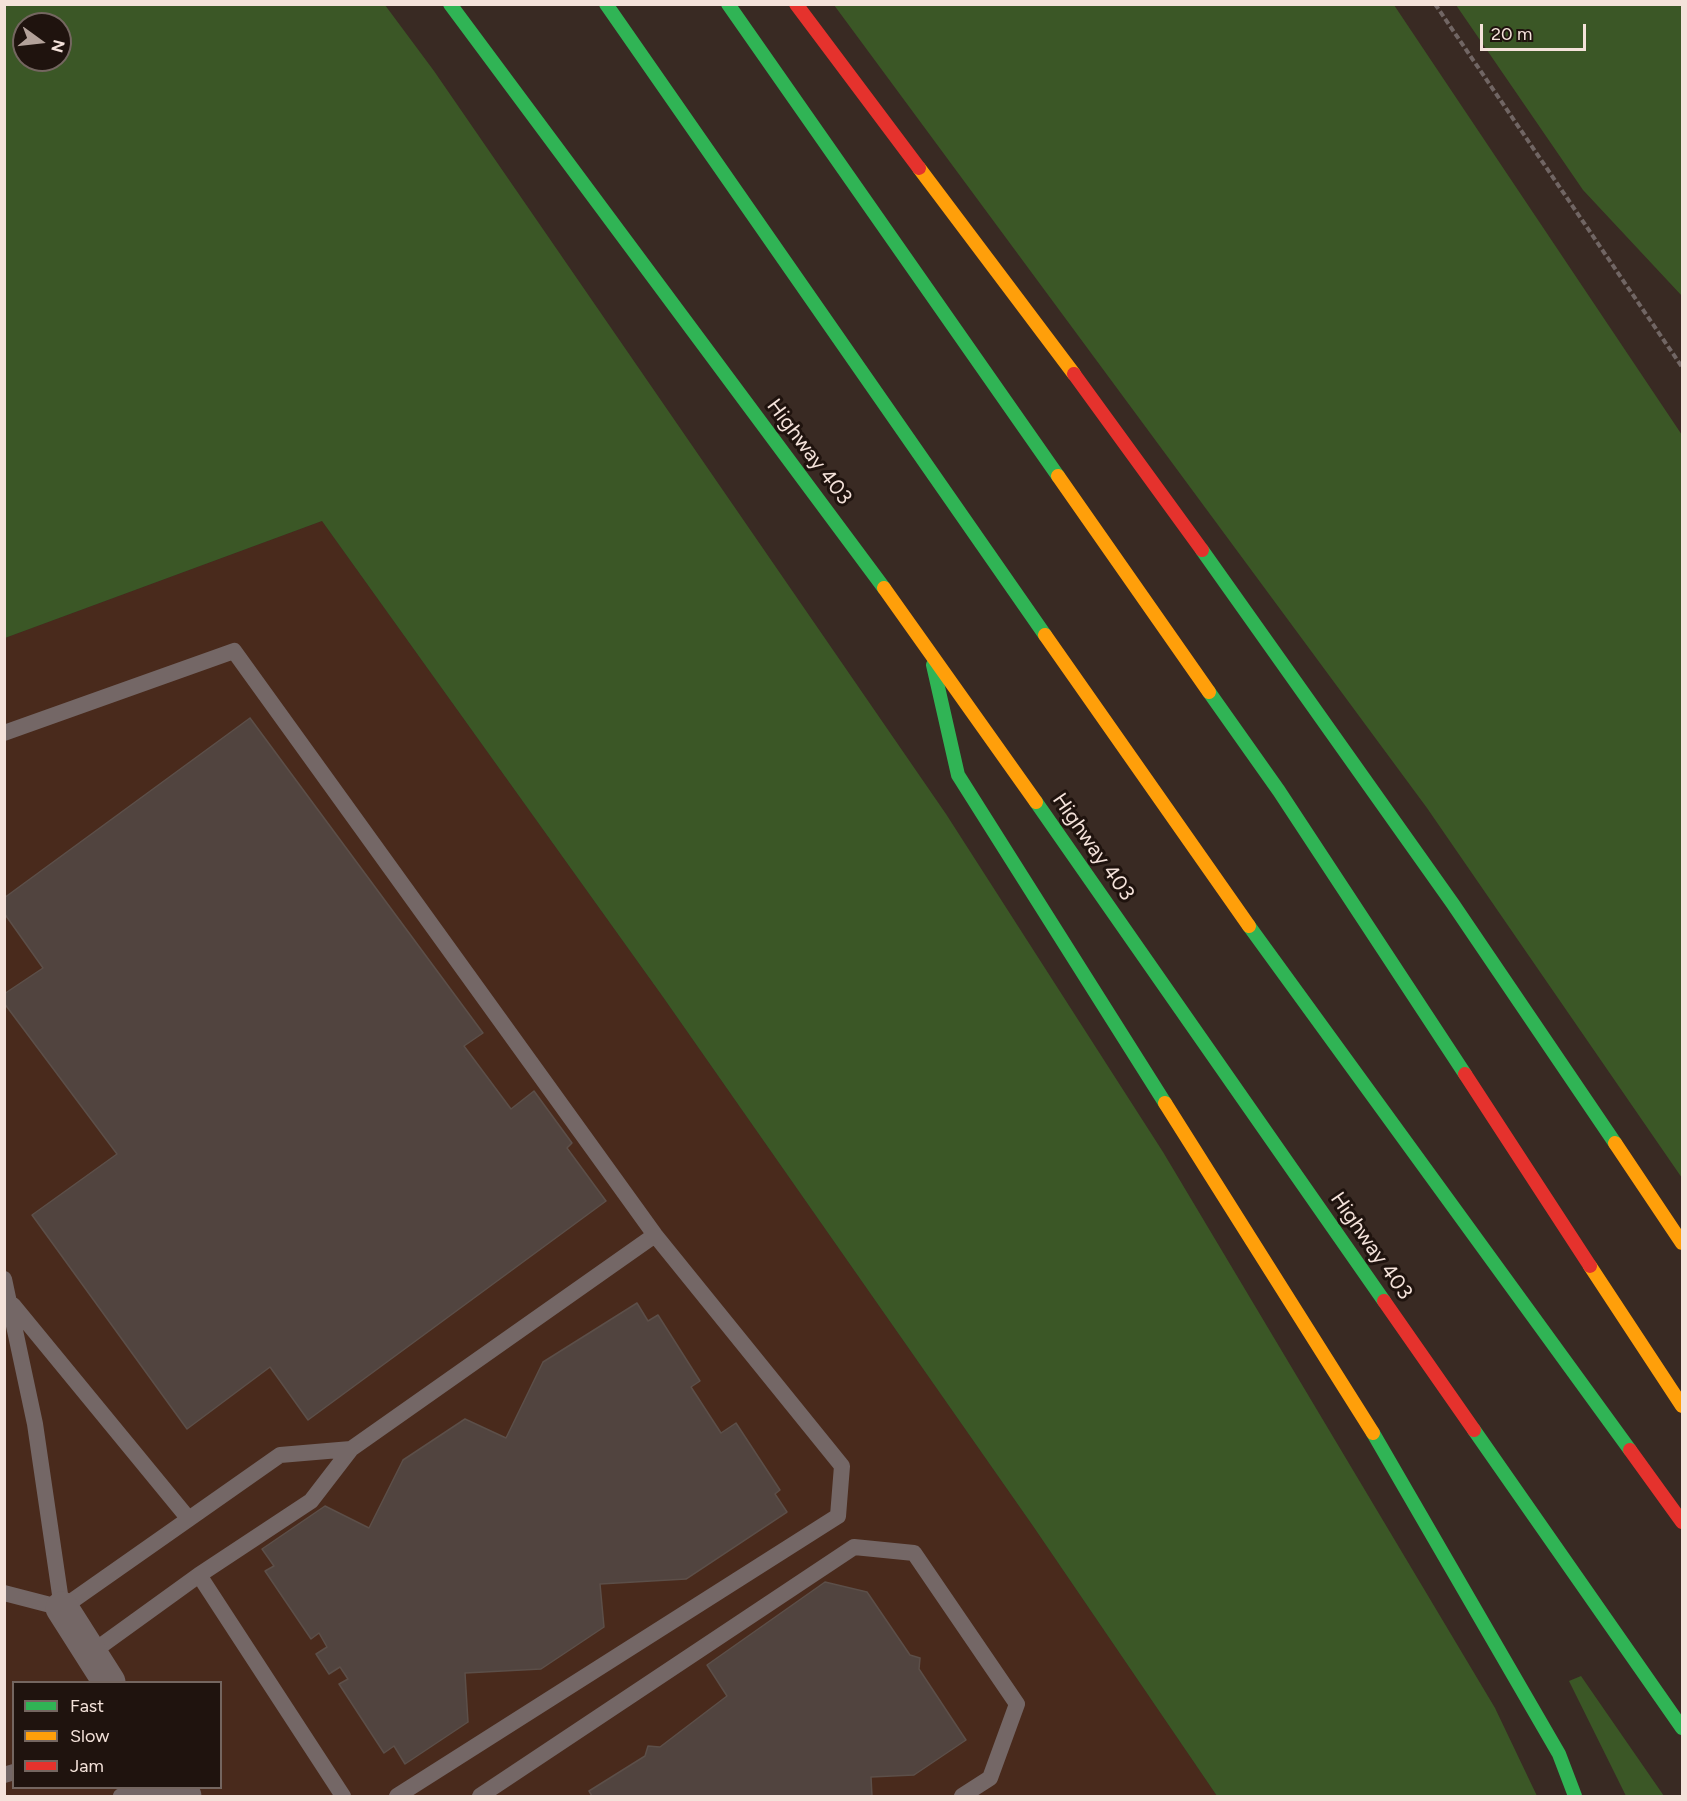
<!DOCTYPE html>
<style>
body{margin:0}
#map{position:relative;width:1687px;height:1801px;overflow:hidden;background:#392a23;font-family:Figtree,sans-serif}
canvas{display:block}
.frame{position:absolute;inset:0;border:6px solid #f4e2da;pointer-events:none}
.legend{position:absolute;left:12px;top:1681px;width:210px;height:108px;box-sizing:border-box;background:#1f130e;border:2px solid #746660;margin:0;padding:8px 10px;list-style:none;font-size:18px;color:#f4e2da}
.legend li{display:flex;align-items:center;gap:12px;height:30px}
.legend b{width:30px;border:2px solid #746660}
.north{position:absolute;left:12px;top:12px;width:60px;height:60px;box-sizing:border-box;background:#1f130e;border:2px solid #746660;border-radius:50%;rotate:105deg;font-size:16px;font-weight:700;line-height:24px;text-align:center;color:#f4e2da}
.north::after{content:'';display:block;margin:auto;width:21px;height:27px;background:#b3a29a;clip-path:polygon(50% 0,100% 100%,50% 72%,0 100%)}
.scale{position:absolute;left:1480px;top:24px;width:106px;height:27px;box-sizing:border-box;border:3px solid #f4e2da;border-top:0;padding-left:8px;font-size:18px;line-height:21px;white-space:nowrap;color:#f4e2da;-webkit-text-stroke:4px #1f130e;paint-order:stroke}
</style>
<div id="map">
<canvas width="1687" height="1801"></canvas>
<div class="frame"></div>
<ul class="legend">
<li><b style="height:8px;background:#30b455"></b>Fast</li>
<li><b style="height:8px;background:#ff9f0a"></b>Slow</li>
<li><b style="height:8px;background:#e5322d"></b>Jam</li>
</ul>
<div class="north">N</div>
<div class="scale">20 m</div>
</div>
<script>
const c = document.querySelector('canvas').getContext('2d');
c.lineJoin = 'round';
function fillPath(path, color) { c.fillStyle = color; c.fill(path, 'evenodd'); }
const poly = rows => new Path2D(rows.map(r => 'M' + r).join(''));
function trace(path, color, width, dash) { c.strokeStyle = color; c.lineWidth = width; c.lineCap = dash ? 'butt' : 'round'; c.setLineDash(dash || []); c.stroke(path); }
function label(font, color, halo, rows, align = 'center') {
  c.font = font + ' Figtree,sans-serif'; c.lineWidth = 6; c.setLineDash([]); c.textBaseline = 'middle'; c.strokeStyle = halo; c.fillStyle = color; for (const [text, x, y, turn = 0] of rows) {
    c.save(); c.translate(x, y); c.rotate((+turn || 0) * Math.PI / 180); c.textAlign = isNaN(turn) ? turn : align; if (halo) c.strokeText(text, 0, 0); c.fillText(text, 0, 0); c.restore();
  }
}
const built = poly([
 [322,521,663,997,1033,1526,1217,1796,5,1796,5,638],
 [14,1682,220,1682,220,1788,14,1788]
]);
const green = poly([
 [5,4,385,5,434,71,946,814,1163,1152,1495,1708,1537,1796,1217,1796,1033,1526,663,997,322,521,5,638],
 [24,24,60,24,60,60,24,60],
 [834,5,1394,5,1682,435,1682,1178,1427,808],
 [1456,5,1682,5,1682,296,1583,190],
 [1581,1676,1664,1796,1626,1796,1569,1681]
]);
const building = poly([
 [250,718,483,1033,464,1046,511,1109,534,1091,572,1143,567,1148,606,1201,308,1420,270,1367,187,1429,32,1215,117,1154,4,1003,4,994,43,968,4,913,4,898,250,718],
 [637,1303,648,1321,658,1315,700,1381,691,1387,721,1433,736,1423,780,1490,775,1494,787,1512,686,1579,600,1584,604,1627,541,1669,465,1673,468,1722,405,1764,394,1746,384,1753,339,1684,348,1679,340,1667,329,1674,316,1654,327,1647,319,1633,311,1639,265,1571,274,1566,262,1549,325,1506,369,1528,403,1460,465,1419,506,1438,543,1362,637,1303],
 [825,1582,867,1592,910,1655,920,1658,919,1669,966,1740,914,1775,871,1777,872,1796,592,1796,589,1791,645,1756,648,1746,660,1747,727,1696,707,1665,825,1582]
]);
const path = poly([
 [1435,4,1682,367]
]);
const lane = poly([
 [4,733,234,651,655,1235,842,1466,838,1516,397,1796],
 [4,1279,35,1424,62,1608],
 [13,1305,188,1518],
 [199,1575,343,1796],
 [4,1593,62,1608],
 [62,1608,280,1455,351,1449],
 [91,1653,199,1575,311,1501,351,1449,655,1235],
 [4,1775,14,1772],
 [121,1796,160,1788],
 [480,1796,854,1547,914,1553,1017,1704,990,1778,962,1796]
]);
const street = poly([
 [62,1608,109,1682],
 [178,1788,185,1796]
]);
const fast = poly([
 [450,4,884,588],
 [606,4,1045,635],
 [728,4,1058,476],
 [1202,550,1453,904,1615,1143],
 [933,665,958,775,1165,1103],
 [1209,692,1279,791,1465,1074],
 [1036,802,1384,1301],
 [1249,926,1630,1450],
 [1474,1430,1682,1728],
 [1373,1433,1559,1754,1575,1796]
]);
const slow = poly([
 [919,168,1074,374],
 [1058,476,1209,692],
 [884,588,1036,802],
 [1045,635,1249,926],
 [1165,1103,1373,1433],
 [1615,1143,1682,1243],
 [1590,1266,1682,1406]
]);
const jam = poly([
 [796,4,919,168],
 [1074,374,1202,550],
 [1465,1074,1590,1266],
 [1384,1301,1474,1430],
 [1630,1450,1682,1522]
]);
const streetNames = [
 ["Highway 403",809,452,53],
 ["Highway 403",1093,847,55],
 ["Highway 403",1371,1246,55]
];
fillPath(built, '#492a1c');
fillPath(green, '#3b5726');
fillPath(building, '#51443f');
trace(building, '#5c4f49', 1.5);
trace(path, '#716664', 4, [6, 3]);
trace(lane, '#746766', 16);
trace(street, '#746766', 33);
trace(fast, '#30b455', 14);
trace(slow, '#ff9f0a', 14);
trace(jam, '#e5322d', 14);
label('21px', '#f4e2da', '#1f130e', streetNames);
</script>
